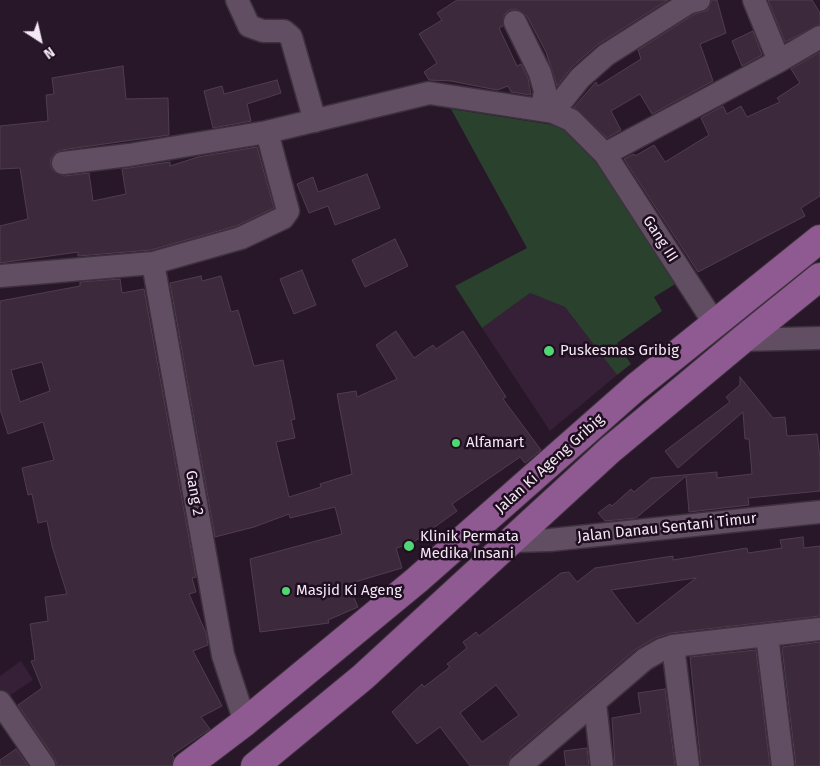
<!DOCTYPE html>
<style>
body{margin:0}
#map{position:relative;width:820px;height:766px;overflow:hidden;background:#281729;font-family:"Fira Sans",sans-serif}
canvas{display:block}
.north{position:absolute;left:15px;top:15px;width:50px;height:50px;-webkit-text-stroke:4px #1e0e1f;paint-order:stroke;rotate:145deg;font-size:14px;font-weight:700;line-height:20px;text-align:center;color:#f4e8f4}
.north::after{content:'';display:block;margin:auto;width:18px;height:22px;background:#f4e8f4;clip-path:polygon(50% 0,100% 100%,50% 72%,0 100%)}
</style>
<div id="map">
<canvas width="820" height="766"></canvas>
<div class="north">N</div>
</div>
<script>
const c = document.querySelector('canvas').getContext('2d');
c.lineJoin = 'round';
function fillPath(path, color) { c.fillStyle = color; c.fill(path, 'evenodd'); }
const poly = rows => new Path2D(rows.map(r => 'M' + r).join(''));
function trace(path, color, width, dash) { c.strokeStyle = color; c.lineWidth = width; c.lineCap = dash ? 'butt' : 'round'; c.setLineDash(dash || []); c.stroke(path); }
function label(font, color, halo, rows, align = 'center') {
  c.font = font + ' "Fira Sans",sans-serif'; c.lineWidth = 5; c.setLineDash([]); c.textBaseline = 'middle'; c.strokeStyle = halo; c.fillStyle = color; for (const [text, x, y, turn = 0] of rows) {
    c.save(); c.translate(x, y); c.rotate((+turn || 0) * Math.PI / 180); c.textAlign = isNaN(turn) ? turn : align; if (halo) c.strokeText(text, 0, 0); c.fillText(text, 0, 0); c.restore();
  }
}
const built = poly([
 [530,293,565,307,617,375,550,431,482,328],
 [21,661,33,680,6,698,0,689,0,676]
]);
const green = poly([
 [451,109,560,126,608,173,677,283,654,297,662,311,617,343,631,364,617,375,565,307,530,293,482,328,455,286,527,248]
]);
const building = poly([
 [457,0,668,0,597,45,571,68,557,86,546,52,527,16,516,9,509,10,504,15,503,26,499,28,517,66,521,64,528,78,531,95,511,92,508,86,497,90,451,81,429,80,424,72,437,63,419,34,442,20,437,13,457,0],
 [712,0,717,0,726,33,700,44,713,81,652,114,640,94,611,111,621,130,607,138,574,107,596,82,598,86,641,59,638,50,693,15,708,10,712,0],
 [768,0,812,0,820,13,820,24,785,42,768,0],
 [753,31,762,55,742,66,732,41,753,31],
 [820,52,820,196,801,208,805,216,698,272,624,159,634,154,635,156,654,145,665,162,709,135,701,118,723,106,727,114,741,106,747,117,780,102,777,98,800,83,791,69,820,52],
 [123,66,126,99,168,98,169,135,61,150,55,153,51,158,50,165,53,171,64,176,89,173,93,201,126,194,122,169,170,162,170,166,198,157,257,147,274,208,236,226,151,250,78,256,78,252,0,263,0,226,28,219,20,168,0,169,0,126,48,121,46,95,54,94,52,78,123,66],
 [277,80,281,93,247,104,251,121,213,128,204,91,222,86,224,94,277,80],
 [367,174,380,208,335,225,328,206,309,213,297,184,313,177,318,192,367,174],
 [395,239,408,266,365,287,352,260,395,239],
 [302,270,316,305,294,314,280,279,302,270],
 [201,276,202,281,221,276,231,312,238,310,254,366,283,360,295,419,291,420,295,438,276,442,289,497,321,487,320,484,352,474,337,394,356,391,357,397,397,379,376,345,396,331,414,358,433,345,436,349,463,331,506,397,503,399,541,450,525,463,520,457,452,504,457,511,411,544,396,548,402,568,348,584,358,607,328,620,329,623,260,632,250,559,342,534,335,507,290,518,289,514,254,527,215,537,170,283,201,276],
 [120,279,122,293,144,289,196,577,192,578,196,592,189,594,206,633,208,645,193,651,222,706,201,717,210,729,172,755,174,758,172,766,57,766,55,759,18,705,42,688,31,661,35,660,30,624,48,621,45,597,67,594,52,546,47,521,38,523,32,494,28,495,22,468,54,460,43,422,8,434,0,409,0,301,80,286,80,282,120,279],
 [42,362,50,391,20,402,11,370,42,362],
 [740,377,773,418,785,417,787,436,817,434,820,458,820,491,748,498,749,505,689,512,686,476,636,518,605,521,598,513,610,504,612,506,631,489,634,492,651,478,717,472,717,478,752,474,749,439,745,439,743,412,678,468,665,451,730,402,726,397,740,385,740,377],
 [803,537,804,548,820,546,820,616,671,633,655,638,636,649,511,756,507,766,470,766,440,727,417,744,392,712,422,684,424,687,450,667,447,664,467,648,463,642,476,632,479,636,561,573,569,572,577,582,595,568,673,556,673,560,747,548,748,553,782,548,780,540,803,537],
 [696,578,637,624,611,590,696,578],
 [496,685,519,715,482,742,460,713,496,685],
 [820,642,820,766,796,766,782,647,820,642],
 [756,650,770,766,701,766,690,657,756,650],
 [665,689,675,766,615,766,612,718,641,713,638,693,665,689],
 [587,748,589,766,566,766,564,751,587,748],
 [16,749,28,766,0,766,0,760,16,749]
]);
const minor = poly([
 [237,0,249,26,263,31,284,31,291,37,315,121],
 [754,0,779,61],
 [515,22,540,73,545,91,542,110],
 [553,112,580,78,606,55,688,3,699,0],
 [605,154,779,61,820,37],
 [63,163,129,155,267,132,429,93,553,112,571,120,605,154,715,324],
 [153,263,223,655,245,722],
 [0,276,153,263,241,238,283,218,288,211,267,132],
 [742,340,820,338],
 [514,541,550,540,820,512],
 [767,635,783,766],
 [673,646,688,766],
 [0,702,44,766],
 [595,703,602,766],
 [520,766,645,659,661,650,673,646,820,629]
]);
const major = poly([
 [187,766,245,722,417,580,636,387,820,239],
 [255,766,363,677,610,450,742,340,820,277]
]);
const markers = [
 [549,351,6,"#51d674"],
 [456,443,5,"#51d674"],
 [409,546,6,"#51d674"],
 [286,591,5,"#51d674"]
];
const streetNames = [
 ["Gang III",660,239,57],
 ["Jalan Ki Ageng Gribig",550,464,-42],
 ["Gang 2",194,493,80],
 ["Jalan Danau Sentani Timur",667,528,-6]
];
const poiNames = [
 ["Puskesmas Gribig",560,351],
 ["Alfamart",466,443],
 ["Klinik Permata",420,537],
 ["Medika Insani",420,554],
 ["Masjid Ki Ageng",296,591]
];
fillPath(built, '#362037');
fillPath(green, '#2a412d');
fillPath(building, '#3c2a3c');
trace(building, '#503d50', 1);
trace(minor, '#3e313e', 25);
trace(major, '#3e313e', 30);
trace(minor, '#624e62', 22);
trace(major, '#8f5a91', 28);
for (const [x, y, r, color] of markers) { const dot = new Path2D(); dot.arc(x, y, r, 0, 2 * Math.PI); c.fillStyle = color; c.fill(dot); trace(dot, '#1e0e1f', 2); }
label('15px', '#f4e8f4', '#1e0e1f', streetNames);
label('15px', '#f4e8f4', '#1e0e1f', poiNames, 'left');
</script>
